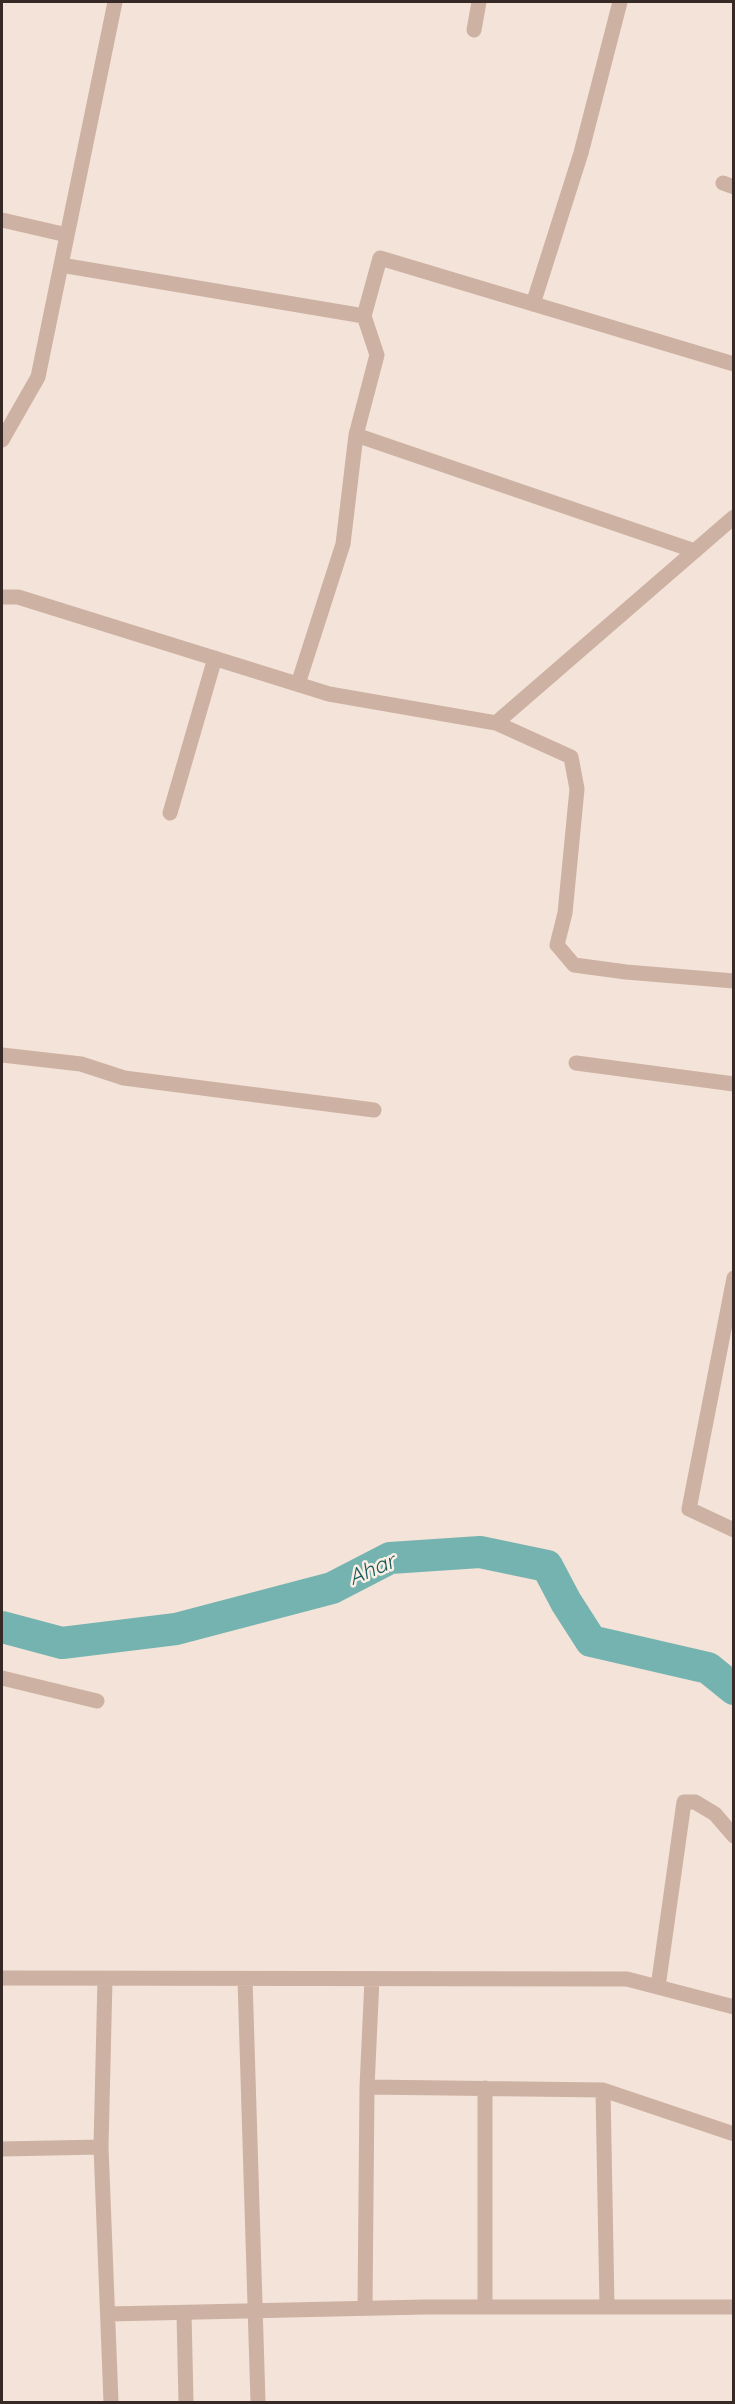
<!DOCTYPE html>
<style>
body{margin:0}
#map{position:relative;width:735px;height:2404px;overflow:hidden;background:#f3e3d8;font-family:Quicksand,sans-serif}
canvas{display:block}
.frame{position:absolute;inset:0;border:3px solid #372926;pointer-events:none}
</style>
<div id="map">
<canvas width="735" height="2404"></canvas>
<div class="frame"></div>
</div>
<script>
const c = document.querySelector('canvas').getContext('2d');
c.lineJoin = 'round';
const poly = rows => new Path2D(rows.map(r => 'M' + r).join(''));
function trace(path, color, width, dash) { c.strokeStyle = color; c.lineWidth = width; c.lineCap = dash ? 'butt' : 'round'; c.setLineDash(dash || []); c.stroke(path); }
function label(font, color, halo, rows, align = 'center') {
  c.font = font + ' Quicksand,sans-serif'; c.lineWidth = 5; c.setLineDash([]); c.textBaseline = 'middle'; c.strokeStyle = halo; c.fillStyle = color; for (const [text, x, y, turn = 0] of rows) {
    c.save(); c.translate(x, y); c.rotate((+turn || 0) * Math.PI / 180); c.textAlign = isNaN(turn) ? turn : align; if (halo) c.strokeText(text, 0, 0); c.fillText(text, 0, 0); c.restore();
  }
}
const river = poly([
 [2,1627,62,1643,176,1629,332,1588,390,1558,480,1552,547,1566,566,1602,591,1641,708,1668,734,1689]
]);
const minor = poly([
 [474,30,479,2],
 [723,183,734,187],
 [2,220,67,235],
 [61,265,364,316,380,258,734,364],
 [533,304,581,153,620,2],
 [356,435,377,355,364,316],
 [2,440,38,377,115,2],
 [2,597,18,597,329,694,496,723,734,517],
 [298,684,343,544,356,435,695,551],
 [496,723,571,757,577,789,565,913,557,945,574,965,626,972,734,981],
 [170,813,215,658],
 [2,1055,81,1064,124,1078,374,1110],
 [576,1063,734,1084],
 [734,1278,689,1509,734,1530],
 [2,1678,97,1701],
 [2,1978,627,1979,734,2007],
 [105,1979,101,2147,111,2402],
 [245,1979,258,2402],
 [658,1987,684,1802,695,1802,715,1814,734,1836],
 [367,2087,372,1979],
 [485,2088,485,2307],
 [603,2090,734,2134],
 [2,2149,101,2147],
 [607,2307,734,2307],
 [184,2313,186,2402],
 [108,2314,425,2307,607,2307,603,2090,367,2087,365,2308]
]);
const waterNames = [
 ["Ahar",372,1570,-23]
];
trace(river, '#74b3af', 32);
trace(minor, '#cdb1a3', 15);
label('italic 22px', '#175c59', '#fbeee4', waterNames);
</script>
